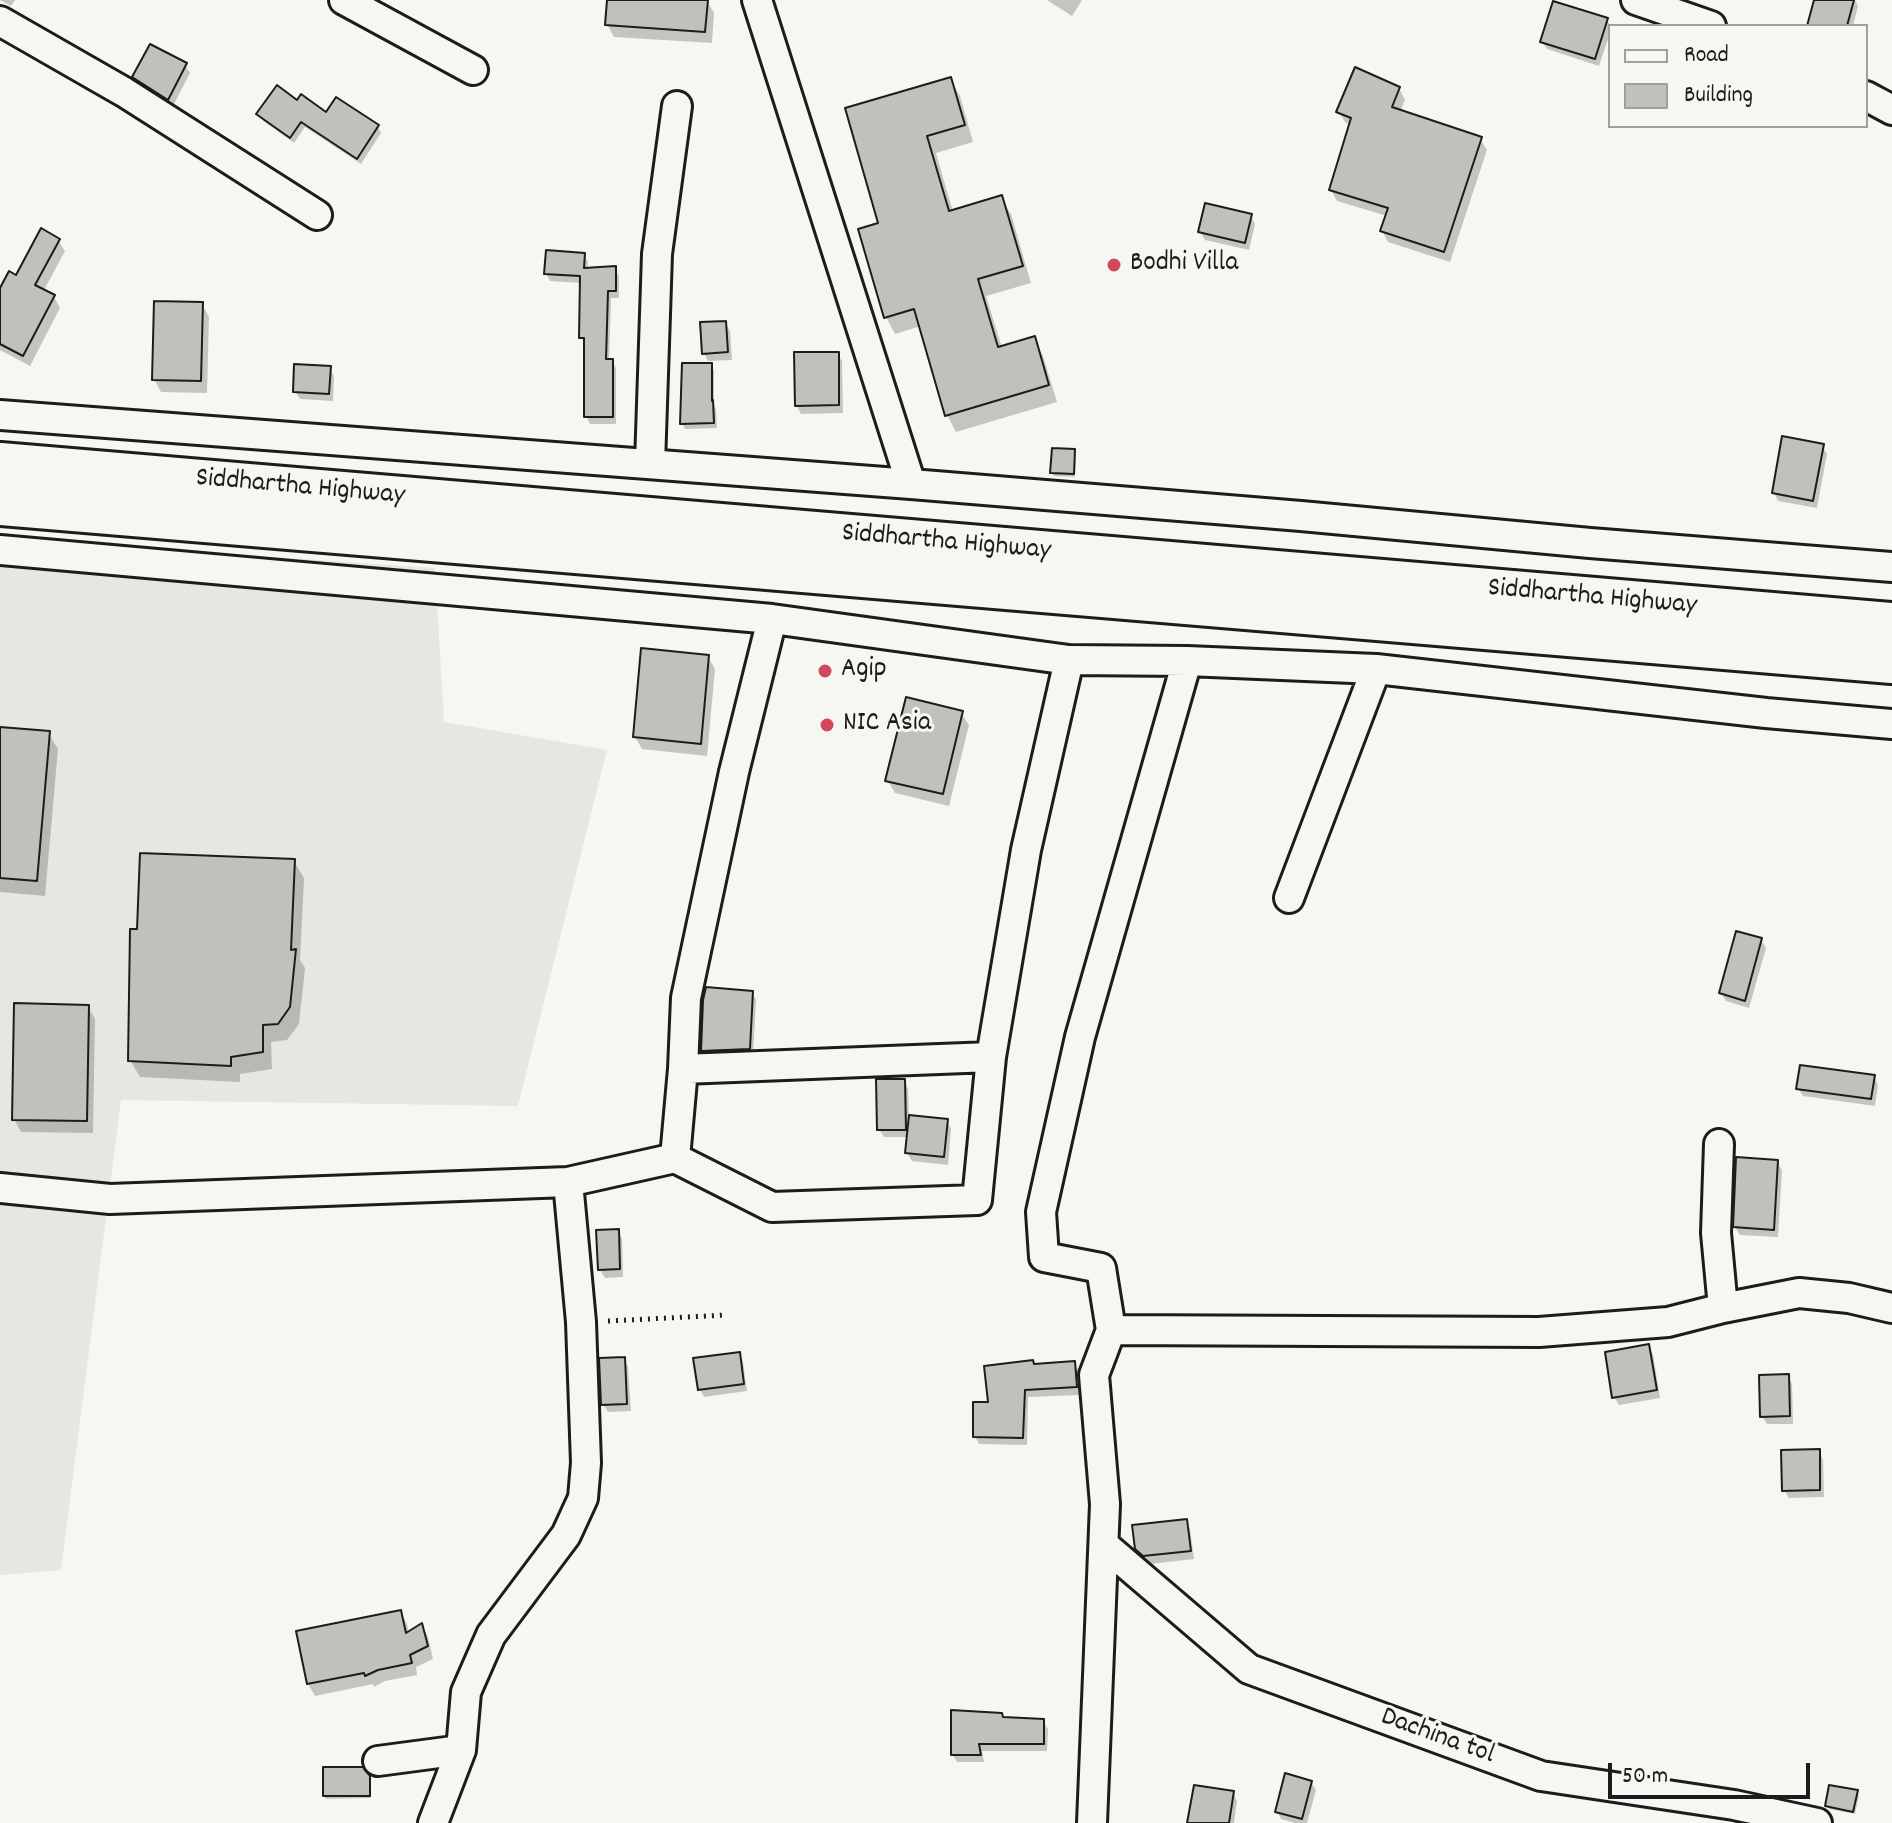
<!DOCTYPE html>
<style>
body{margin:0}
#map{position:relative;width:1892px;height:1823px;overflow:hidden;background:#f6f6f2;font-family:Dekko,sans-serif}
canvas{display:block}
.legend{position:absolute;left:1608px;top:24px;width:260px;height:104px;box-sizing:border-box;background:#f6f6f2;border:2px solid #9f9f9c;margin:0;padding:10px 14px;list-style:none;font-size:24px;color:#1c1c1c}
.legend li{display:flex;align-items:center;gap:16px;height:40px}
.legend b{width:40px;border:2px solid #9f9f9c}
.scale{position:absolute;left:1608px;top:1763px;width:202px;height:36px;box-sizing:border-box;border:4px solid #1c1c1c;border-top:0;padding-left:10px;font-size:24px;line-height:28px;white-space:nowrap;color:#1c1c1c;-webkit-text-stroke:6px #f6f6f2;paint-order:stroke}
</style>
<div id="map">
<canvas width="1892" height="1823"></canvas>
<ul class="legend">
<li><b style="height:10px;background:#f6f6f2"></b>Road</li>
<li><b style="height:22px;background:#c0c0bd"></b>Building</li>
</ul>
<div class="scale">50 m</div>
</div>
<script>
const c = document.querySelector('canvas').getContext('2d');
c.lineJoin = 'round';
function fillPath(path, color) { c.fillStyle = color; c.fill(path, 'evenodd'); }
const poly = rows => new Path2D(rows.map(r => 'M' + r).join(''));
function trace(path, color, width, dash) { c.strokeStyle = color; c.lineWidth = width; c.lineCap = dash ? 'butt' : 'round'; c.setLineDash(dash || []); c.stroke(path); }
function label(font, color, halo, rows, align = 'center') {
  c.font = font + ' Dekko,sans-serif'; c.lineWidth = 6; c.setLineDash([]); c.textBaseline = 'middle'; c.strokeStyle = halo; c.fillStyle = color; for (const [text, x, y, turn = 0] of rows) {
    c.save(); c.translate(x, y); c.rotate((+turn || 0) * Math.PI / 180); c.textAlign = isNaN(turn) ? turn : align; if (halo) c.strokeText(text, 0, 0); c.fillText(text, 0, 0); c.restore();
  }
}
const built = poly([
 [0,538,435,568,444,722,607,750,518,1106,121,1100,61,1570,0,1575]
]);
const shadow = poly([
 [0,0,15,0,11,6],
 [609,0,706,0,714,13,712,43,614,37,607,24],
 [1047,0,1082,0,1072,16],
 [1816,0,1855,0,1858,6,1853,26,1809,26],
 [1607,20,1610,26,1610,33,1599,66,1547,49,1542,41],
 [185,65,190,73,173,106,139,85,135,77],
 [950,79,960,96,973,142,936,153,953,212,1001,198,1011,214,1031,283,986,296,1002,348,1034,339,1043,356,1057,402,956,432,947,415,921,326,895,334,886,317,881,224],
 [1399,88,1405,100,1400,112,1480,139,1487,150,1450,262,1388,242,1382,231,1387,216,1337,201,1331,190,1350,125,1345,122,1338,111],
 [298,103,327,114,378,127,381,133,361,164,305,127,294,143,262,120,259,114],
 [1251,216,1255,224,1249,250,1205,240,1200,232],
 [58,240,65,251,43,292,54,297,60,308,30,366,0,350,0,293],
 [584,255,588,262,587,269,614,268,619,276,619,298,611,298,609,361,612,361,616,368,616,424,590,424,586,416,586,346,581,337,582,283,550,281,546,273],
 [202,304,209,317,207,393,161,392,154,379],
 [725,323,730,331,732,360,708,361,704,353],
 [837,354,842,361,843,413,801,414,797,406],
 [711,365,714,371,714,405,716,409,717,428,685,429,682,423],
 [329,368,334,376,333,401,300,399,295,391],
 [1822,446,1827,454,1817,508,1778,501,1774,493],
 [1074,451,1076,455,1075,477,1054,476,1052,472],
 [708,657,715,669,707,756,642,749,635,737],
 [961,713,969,725,949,806,895,793,888,781],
 [0,729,48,733,58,749,45,896,0,892],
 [294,861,304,878,300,960,305,968,299,1024,287,1040,271,1042,272,1069,240,1074,240,1082,140,1077,130,1060,139,931],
 [1761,940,1766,948,1749,1008,1726,1001,1721,993],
 [752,993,756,1000,753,1057,707,1059,703,1051],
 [88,1007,95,1019,93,1133,21,1132,14,1119],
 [1874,1077,1878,1085,1875,1106,1803,1096,1798,1088],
 [904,1081,908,1089,909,1117,947,1121,951,1129,948,1165,912,1161,907,1153,909,1137,884,1137,879,1129],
 [1777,1162,1782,1170,1778,1237,1740,1235,1735,1227],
 [618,1231,622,1239,623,1277,605,1278,600,1270],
 [1648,1347,1653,1354,1660,1398,1619,1405,1614,1397],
 [739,1354,743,1362,747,1391,704,1397,700,1389],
 [624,1359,628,1367,631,1411,608,1412,603,1404],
 [1074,1363,1079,1371,1080,1395,1028,1397,1027,1445,979,1444,975,1436,990,1404,1034,1366],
 [1788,1376,1792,1384,1793,1424,1767,1424,1762,1416],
 [1818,1451,1823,1459,1824,1497,1789,1498,1784,1490],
 [1186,1521,1190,1529,1194,1559,1150,1564,1142,1557,1137,1548],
 [400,1612,407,1624,409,1634,422,1626,428,1637,433,1659,416,1667,417,1675,385,1681,374,1687,373,1684,315,1696,308,1684],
 [1004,1719,1043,1721,1048,1729,1047,1751,982,1751,984,1762,957,1762,953,1755],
 [368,1777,371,1781,371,1798,326,1799,325,1796],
 [1311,1782,1316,1790,1307,1823,1295,1823,1281,1819,1277,1811],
 [1857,1792,1859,1796,1855,1814,1829,1809,1827,1806],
 [1233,1793,1237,1801,1234,1823,1189,1823]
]);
const building = poly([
 [607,0,708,0,705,32,605,25,607,0],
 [1814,0,1854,0,1847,26,1807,26,1814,0],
 [1553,1,1608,18,1595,59,1540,42,1553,1],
 [150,44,187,63,168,100,132,77,150,44],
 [1355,67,1400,87,1392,107,1482,137,1444,252,1380,231,1388,208,1329,190,1351,118,1336,112,1355,67],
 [951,77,965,125,927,136,949,211,1002,195,1023,266,978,279,998,347,1035,336,1049,385,945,416,914,309,884,318,858,229,878,223,845,108,951,77],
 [277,85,297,100,301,94,326,112,336,97,379,125,357,159,301,122,290,138,256,114,277,85],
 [1205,203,1252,214,1245,243,1198,232,1205,203],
 [41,228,60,239,35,285,55,295,23,356,0,344,0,288,9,271,16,275,41,228],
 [546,250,585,253,584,268,616,266,616,291,608,291,606,359,613,359,613,417,584,417,584,338,579,338,580,276,544,274,546,250],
 [154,301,203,302,201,381,152,380,154,301],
 [726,321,728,352,702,354,700,322,726,321],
 [794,352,839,352,839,405,795,406,794,352],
 [682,363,712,363,712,401,713,400,714,423,680,424,682,363],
 [294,364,331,366,329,394,293,392,294,364],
 [1782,436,1824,444,1813,501,1772,493,1782,436],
 [1052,448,1075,449,1074,474,1050,473,1052,448],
 [641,648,709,655,701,744,633,737,641,648],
 [906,697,963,711,943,794,885,781,906,697],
 [0,727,50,731,37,881,0,878,0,727],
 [140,853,295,859,291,950,296,949,290,1007,278,1024,263,1025,263,1052,231,1057,231,1066,128,1061,130,929,137,929,140,853],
 [1736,931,1762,938,1745,1001,1719,993,1736,931],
 [706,987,753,991,750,1049,701,1051,703,1000,706,987],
 [14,1003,89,1005,87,1121,12,1120,14,1003],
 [1800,1065,1875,1075,1871,1099,1796,1089,1800,1065],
 [876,1079,905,1079,906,1130,877,1130,876,1079],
 [909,1115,948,1119,944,1157,905,1153,909,1115],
 [1736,1157,1778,1160,1774,1230,1733,1227,1736,1157],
 [619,1229,620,1269,598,1270,596,1230,619,1229],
 [1649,1344,1657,1390,1612,1398,1605,1352,1649,1344],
 [740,1352,744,1384,698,1390,693,1358,740,1352],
 [625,1357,627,1404,601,1405,599,1358,625,1357],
 [1033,1360,1034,1364,1075,1361,1077,1387,1025,1390,1023,1438,973,1437,973,1402,988,1402,984,1366,1033,1360],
 [1789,1374,1790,1416,1760,1417,1759,1375,1789,1374],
 [1820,1449,1820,1490,1782,1491,1781,1450,1820,1449],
 [1187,1519,1191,1551,1143,1556,1135,1549,1132,1525,1187,1519],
 [401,1610,406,1633,422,1623,428,1646,410,1655,412,1663,378,1670,365,1676,364,1673,307,1684,296,1631,401,1610],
 [951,1710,1002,1713,1003,1717,1044,1719,1044,1744,979,1744,981,1755,951,1755,951,1710],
 [323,1767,363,1767,370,1776,370,1796,323,1796,323,1767],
 [1285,1773,1312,1781,1302,1819,1275,1812,1285,1773],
 [1194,1785,1234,1791,1229,1823,1187,1823,1194,1785],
 [1829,1785,1858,1790,1853,1812,1825,1806,1829,1785]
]);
const path = poly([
 [608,1321,727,1315]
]);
const minor = poly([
 [344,0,473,70],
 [757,0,911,484],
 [1636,0,1711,26],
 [0,21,124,92,317,215],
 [1866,96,1892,110],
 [0,415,911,484,1301,516,1590,543,1892,567],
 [650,464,657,254,677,106],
 [0,550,772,619,1069,660,1187,661,1376,669,1766,713,1892,724],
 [1289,898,1376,669],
 [683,1069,991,1057],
 [1719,1144,1716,1233,1723,1308],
 [675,1158,772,1207,977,1200,991,1057,1026,850,1069,660],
 [0,1188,110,1199,568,1182,675,1158,683,1069,686,998,734,772,772,619],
 [1111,1330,1539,1332,1668,1322,1723,1308,1799,1293,1849,1298,1892,1308],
 [1104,1545,1249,1669,1541,1776,1734,1805,1817,1823],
 [378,1761,461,1750],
 [433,1823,461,1750,466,1692,491,1635,566,1535,583,1498,586,1463,581,1322,568,1182],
 [1092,1823,1105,1504,1094,1375,1111,1330,1101,1268,1044,1257,1041,1212,1080,1037,1187,661]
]);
const highway = poly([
 [0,464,1892,624],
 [0,504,1892,662]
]);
const markers = [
 [1114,265,8,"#d1495b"],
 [825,671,8,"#d1495b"],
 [827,725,8,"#d1495b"]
];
const poiNames = [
 ["Bodhi Villa",1130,265],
 ["Agip",841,671],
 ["NIC Asia",843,725]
];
const streetNames = [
 ["Siddhartha Highway",300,489,5],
 ["Siddhartha Highway",946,544,5],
 ["Siddhartha Highway",1592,599,5],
 ["Dachina tol",1437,1738,20]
];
fillPath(built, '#e6e6e2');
fillPath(shadow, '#0003');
fillPath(building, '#c0c0bd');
trace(building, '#1c1c1c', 2);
trace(minor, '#1c1c1c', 34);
trace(highway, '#1c1c1c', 48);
trace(path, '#1c1c1c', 5, [2, 6]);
trace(minor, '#f6f6f2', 28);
trace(highway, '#f6f6f2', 42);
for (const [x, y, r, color] of markers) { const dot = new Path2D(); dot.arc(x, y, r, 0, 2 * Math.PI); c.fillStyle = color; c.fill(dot); trace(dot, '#f6f6f2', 3); }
label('28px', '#1c1c1c', '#f6f6f2', poiNames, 'left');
label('28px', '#1c1c1c', '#f6f6f2', streetNames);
</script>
